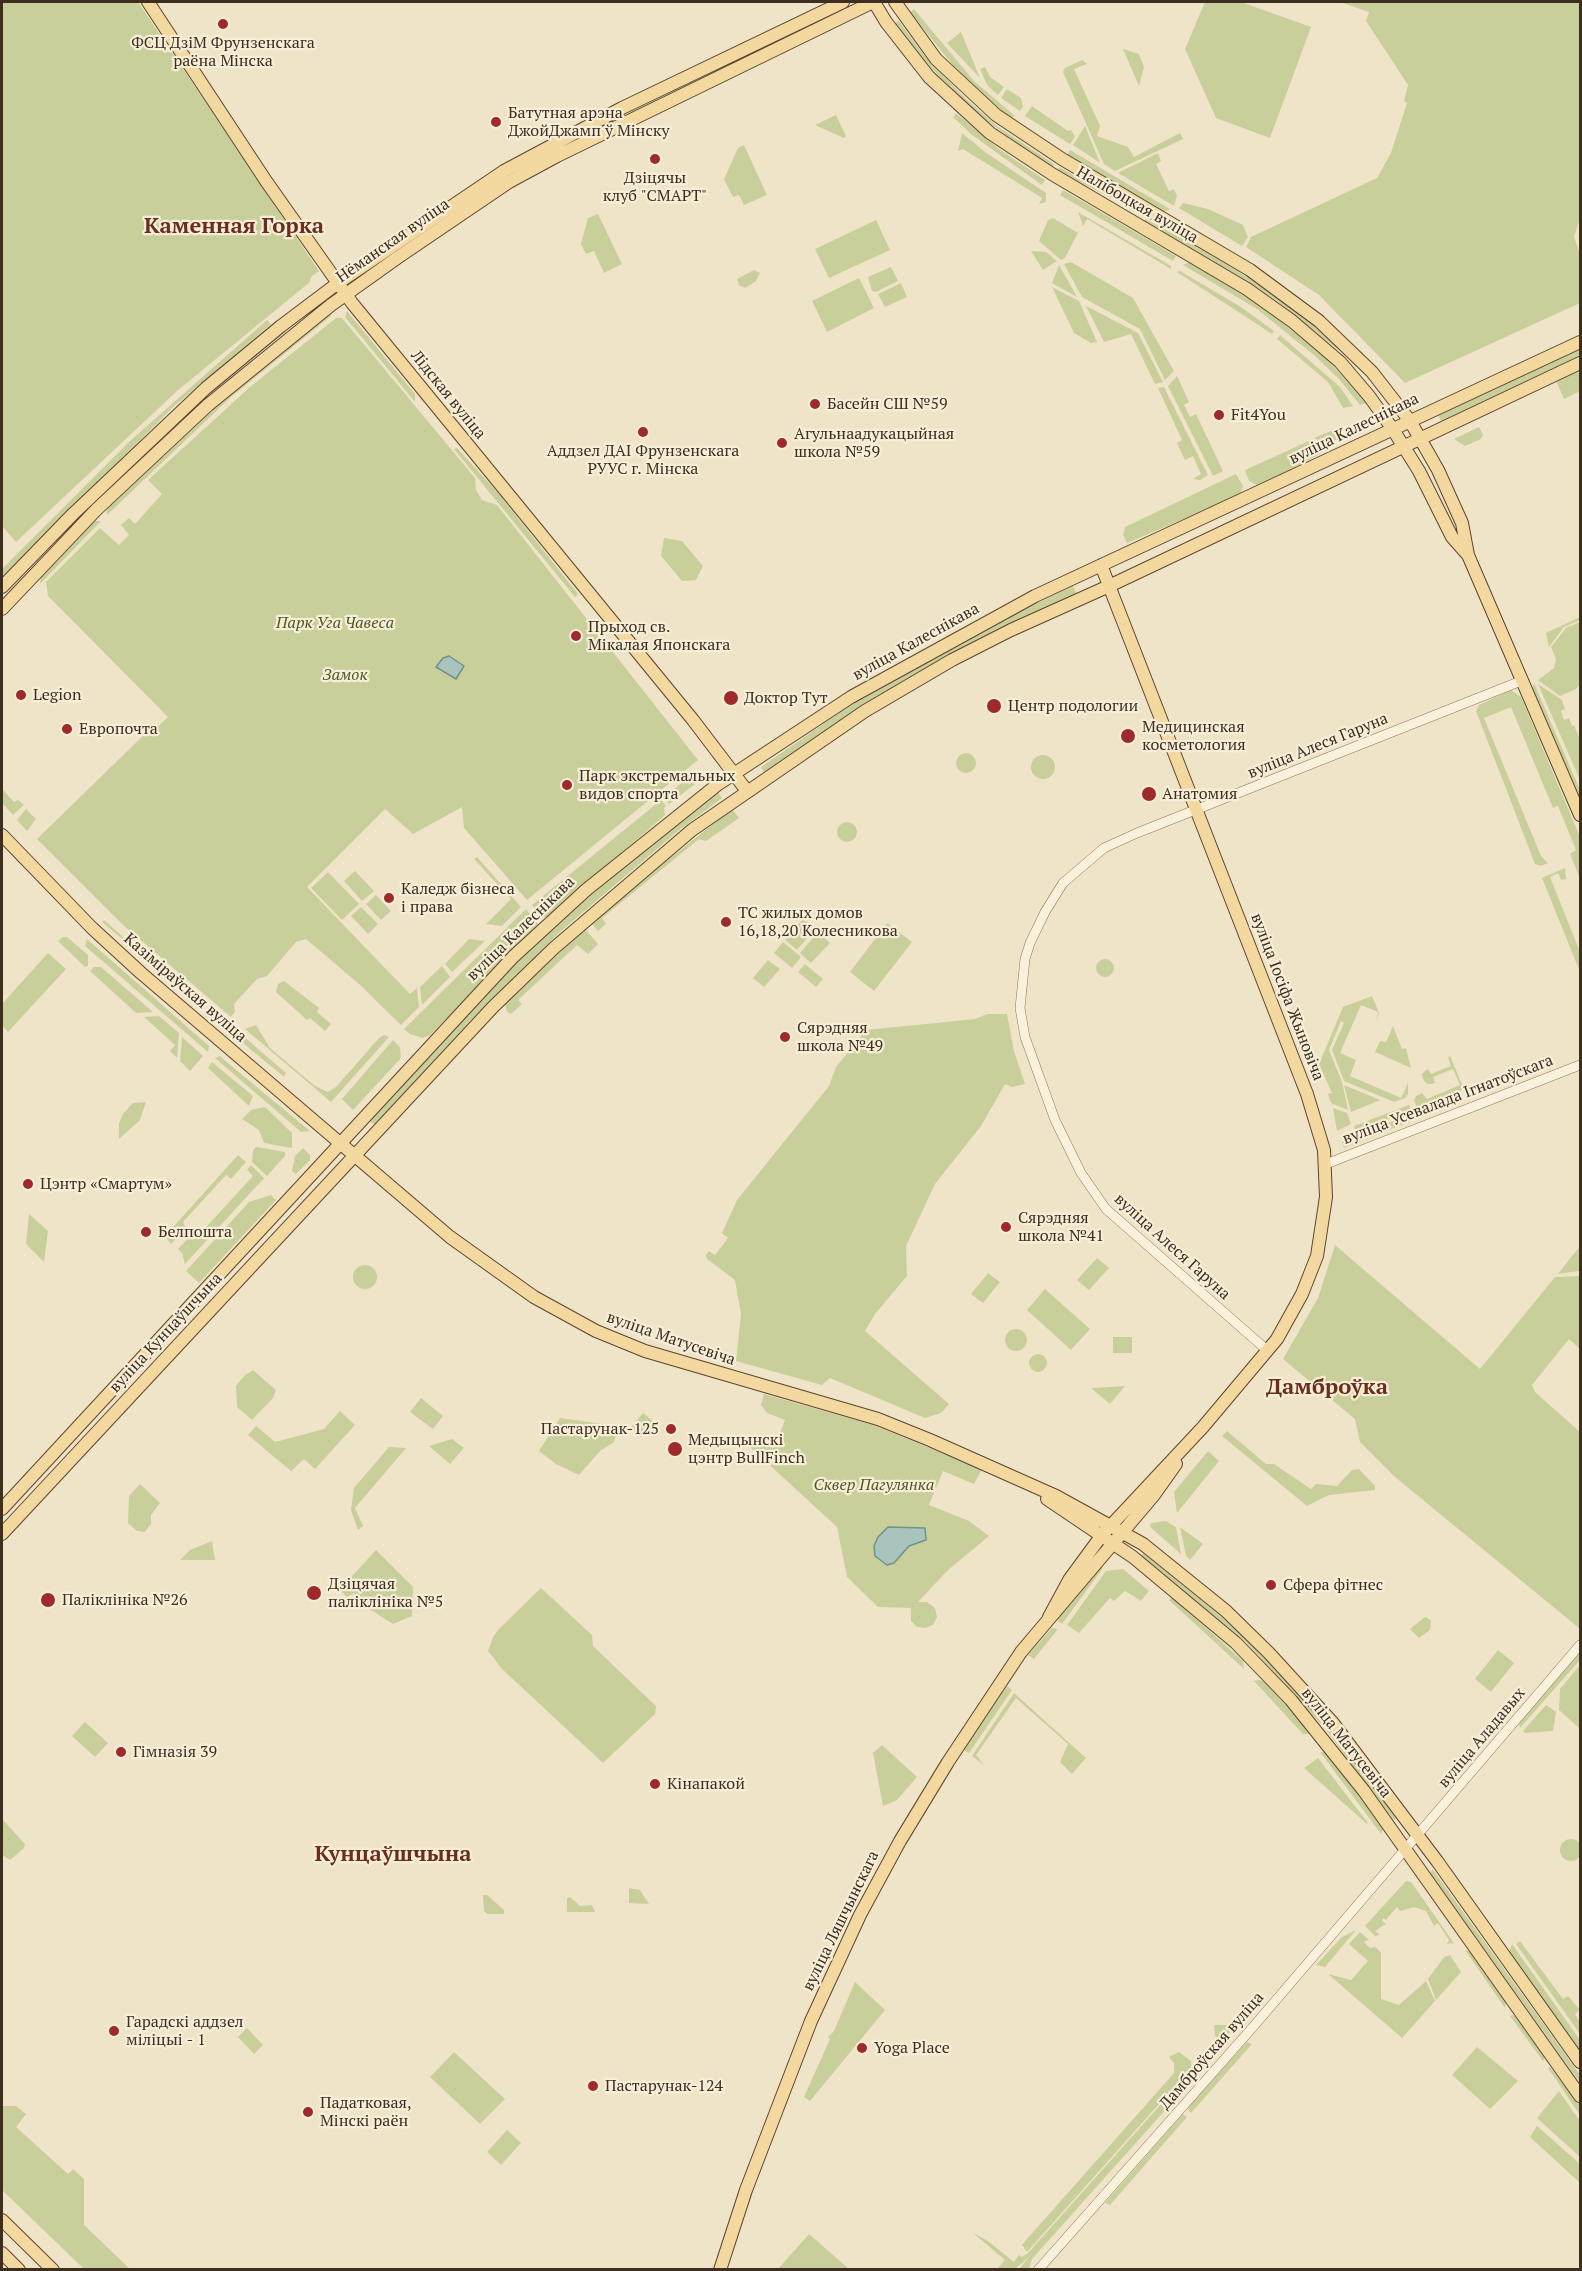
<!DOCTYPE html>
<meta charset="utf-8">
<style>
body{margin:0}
#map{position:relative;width:1582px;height:2271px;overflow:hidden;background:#f0e4c8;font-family:"PT Serif",serif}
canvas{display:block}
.frame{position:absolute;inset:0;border:3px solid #3d2e20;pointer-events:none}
</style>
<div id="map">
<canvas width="1582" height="2271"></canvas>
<div class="frame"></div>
</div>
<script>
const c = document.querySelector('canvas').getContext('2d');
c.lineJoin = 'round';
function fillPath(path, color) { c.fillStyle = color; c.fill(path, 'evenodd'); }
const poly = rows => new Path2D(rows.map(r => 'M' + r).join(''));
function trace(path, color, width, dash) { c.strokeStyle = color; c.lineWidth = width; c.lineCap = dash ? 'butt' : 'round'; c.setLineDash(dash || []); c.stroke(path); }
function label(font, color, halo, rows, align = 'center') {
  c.font = font + ' "PT Serif",serif'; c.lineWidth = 4.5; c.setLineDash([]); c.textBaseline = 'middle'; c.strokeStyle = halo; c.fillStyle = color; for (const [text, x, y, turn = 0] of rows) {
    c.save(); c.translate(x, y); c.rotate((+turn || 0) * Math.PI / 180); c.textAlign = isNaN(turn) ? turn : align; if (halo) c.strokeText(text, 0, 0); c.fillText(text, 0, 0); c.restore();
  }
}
const green = poly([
 [2,2,138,2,319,271,311,277,310,282,177,391,16,542,2,526],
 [1205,2,1241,2,1311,27,1270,138,1216,118,1185,49],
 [1340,2,1580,2,1580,218,1574,237,1580,254,1580,303,1405,383,1319,295,1246,247,1251,237,1377,178,1391,153,1407,103,1404,101,1408,85,1366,21,1369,12],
 [914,9,974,81,1015,116,1010,118,993,106,960,74,910,12],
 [899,21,924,55,966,99,997,126,1054,164,1052,168,1018,145,963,101,921,57,895,23],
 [961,32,980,78,947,43],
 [1123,49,1139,54,1144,67,1139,86],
 [1082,60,1087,64,1074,69,1100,126,1097,136,1128,147,1134,157,1180,133,1183,139,1115,171,1104,164,1063,72,1065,68],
 [985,67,990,77,1004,87,998,95,987,85,980,69],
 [1007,89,1021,98,1023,107,1020,111,1001,98],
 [1032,106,1068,131,1071,130,1075,137,1070,144,1025,116],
 [956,113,999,149,1045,180,1042,185,972,135,953,117],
 [836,115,846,136,844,138,815,125],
 [1085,126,1100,163,1073,145],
 [962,133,985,152,1046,193,1046,202,1039,204,1042,198,963,149,958,151],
 [744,145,767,195,744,205,739,195,733,197,724,179,738,148],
 [1070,150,1170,209,1164,212,1067,155],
 [1158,153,1161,161,1156,164,1169,191,1174,189,1177,196,1174,206,1118,173],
 [1059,167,1132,208,1057,171],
 [1063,190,1176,256,1173,261,1060,195],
 [1183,203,1208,209,1243,225,1248,237,1242,246,1179,208],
 [1078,212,1171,266,1171,269,1087,219,1083,226],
 [598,214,622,264,604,273,594,251,586,254,581,244,588,218],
 [1053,218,1078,233,1065,258,1061,260,1039,241,1048,220],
 [1145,219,1201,248,1264,288,1300,313,1341,349,1337,349,1277,301,1245,280,1143,221],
 [876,220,890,250,829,278,815,249],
 [1031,251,1046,252,1057,261,1043,270],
 [1071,262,1133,298,1174,371,1165,380,1140,329,1082,297,1064,264],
 [1190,262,1254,300,1325,357,1367,403,1360,405,1339,379,1315,356,1257,309,1183,265],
 [1059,265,1077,297,1052,283],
 [891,267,898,281,876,292,872,291,868,277],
 [754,270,760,273,756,281,745,288,739,285,737,279],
 [1180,271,1241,307,1274,331,1272,334,1177,272],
 [859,278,874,308,827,332,812,301],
 [901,283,907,297,885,307,878,294],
 [1052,287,1079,301,1097,342,1091,343,1074,333],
 [1086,306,1138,333,1163,382,1155,384,1131,334,1104,342],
 [330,311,331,316,231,397,107,515,107,507,186,432,257,368],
 [347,311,415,394,415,402,345,317],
 [336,318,342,318,475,478,476,490,482,500,497,505,698,760,527,900,464,828,462,807,413,834,385,809,307,887,410,994,417,988,419,1007,401,1025,359,984,306,939,296,942,267,976,257,979,234,1004,235,1012,231,1017,123,925,37,839,148,731,151,733,168,717,48,596,46,582,100,528,119,545,129,535,121,525,129,518,135,524,162,494,148,480,250,387],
 [267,320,271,324,172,408,2,579,2,569,130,441],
 [1280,335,1340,387,1353,406,1343,408,1328,382,1277,339],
 [1580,347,1580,359,1442,423,1438,415],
 [1580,368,1580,391,1564,399,1556,381],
 [1177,376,1189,402,1184,405,1190,417,1196,414,1223,471,1213,476,1168,386],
 [1164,387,1208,475,1200,480,1193,479,1201,474,1193,456,1185,460,1177,443,1182,440,1158,388],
 [1479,427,1483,435,1481,439,1465,446,1454,439],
 [1338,428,1343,437,1327,444,1314,438],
 [1309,441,1321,448,1320,454,1259,486,1249,481,1245,470],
 [457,448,498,493,578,594,575,597,454,449],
 [1236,474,1243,486,1240,495,1127,543,1123,535,1125,527],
 [94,521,101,521,40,584,41,575],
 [664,538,682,541,703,566,696,580,682,581,661,556],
 [1073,586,1077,595,765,774,761,767,864,696,958,641],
 [1580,617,1580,620,1564,627,1549,647,1546,633],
 [1580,622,1580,684,1576,689,1560,696,1538,680,1554,668,1556,659,1551,647,1566,628],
 [1534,683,1580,790,1580,798,1532,691],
 [1538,684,1562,700,1565,709,1561,711,1564,720,1569,718,1572,726,1574,725,1580,740,1580,780],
 [1511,690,1521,697,1580,837,1580,879,1570,854,1576,850,1558,806,1553,808,1511,707,1484,718,1541,856,1548,863,1541,866,1535,864,1476,711,1479,705],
 '956 763a10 10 0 1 1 20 0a10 10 0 1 1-20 0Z',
 '1031 767a12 12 0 1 1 24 0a12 12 0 1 1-24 0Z',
 [689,777,695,784,669,804,664,797],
 [2,789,14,802,18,800,24,805,13,815,2,803],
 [717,791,722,798,678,831,560,932,469,1022,375,1125,370,1121,462,1017,543,934,588,895],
 [661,800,666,806,664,808,665,815,548,917,542,917,532,905],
 [26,809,36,819,27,831,17,820],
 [732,809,739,818,706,841,699,839,602,918,606,924,598,931,590,922],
 '837 832a10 10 0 1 1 20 0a10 10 0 1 1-20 0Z',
 [477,857,521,907,502,926,486,924,511,899,474,859],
 [1565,868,1566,879,1561,880,1558,873,1550,877,1580,952,1580,972,1542,878],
 [355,871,374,891,362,901,344,881],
 [328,872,359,904,342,920,311,888],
 [376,895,391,911,381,920,366,904],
 [361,907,378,924,368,934,351,916],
 [526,909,538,924,536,928,430,1035,422,1038,410,1034,404,1029],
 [803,919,815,929,797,950,785,940],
 [104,920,123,937,221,1022,102,922],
 [887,923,912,942,874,991,850,972],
 [585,929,598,944,588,954,577,945,518,1000,522,1004,511,1014,507,1012,505,1004],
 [818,932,830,943,811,963,800,953],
 [63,937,67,937,88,955,88,966,85,967,58,941],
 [87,939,209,1046,208,1052,85,946],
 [469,939,485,941,452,972,445,964],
 [783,942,801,957,792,968,774,953],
 [48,953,66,969,8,1032,2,1025,2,1004],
 '1096 968a9 9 0 1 1 18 0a9 9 0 1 1-18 0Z',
 [768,960,780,969,764,987,753,978],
 [805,964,823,979,816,987,798,972],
 [442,966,450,977,422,1005,420,987],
 [94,967,101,967,153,1012,136,1013,90,971],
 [284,981,319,1008,317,1012,331,1024,325,1031,310,1018,307,1020,276,992,278,984],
 [1372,996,1379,1013,1376,1022,1378,1012,1361,1005,1340,1053,1356,1060,1350,1076,1401,1098,1408,1083,1408,1094,1405,1098,1394,1102,1344,1081,1332,1050,1344,1023,1341,1021,1329,1050,1342,1082,1348,1110,1331,1103,1328,1094,1332,1093,1319,1064,1343,1007],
 [987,1014,1007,1014,1014,1051,1025,1084,1012,1087,1005,1084,981,1126,935,1184,906,1246,907,1276,875,1314,865,1331,949,1404,941,1413,925,1418,830,1378,822,1385,736,1361,741,1314,735,1280,707,1259,706,1255,709,1251,715,1255,728,1238,722,1233,737,1200,829,1086,836,1067,866,1030,975,1019],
 [159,1016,179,1033,177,1058,170,1051,175,1045,144,1017],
 [256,1025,270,1048,315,1086,328,1092,336,1087,379,1038,384,1035,389,1037,331,1102,245,1029],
 [1393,1026,1402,1049,1406,1048,1411,1068,1375,1052,1380,1041,1386,1042],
 [242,1035,286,1073,284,1077,243,1043],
 [182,1037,203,1056,190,1071,180,1061],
 [393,1040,400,1047,401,1058,353,1110,342,1099],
 [220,1056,223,1059,310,1131,301,1132,215,1058],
 [1450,1056,1464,1089,1417,1108,1414,1100,1416,1096,1422,1093,1427,1099,1460,1085,1453,1069,1433,1077,1435,1083,1432,1084,1427,1084,1423,1079,1422,1074,1426,1070,1428,1069,1431,1074,1451,1066,1448,1057],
 [212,1062,253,1096,249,1106,208,1068],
 [1344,1085,1380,1100,1351,1112],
 [146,1102,140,1120,119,1139,119,1123,123,1114,133,1103],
 [1409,1105,1411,1110,1356,1132,1354,1126],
 [265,1107,292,1133,292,1148,264,1143,259,1130,242,1119,251,1110],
 [1333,1108,1347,1113,1351,1124,1337,1131],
 [1412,1113,1413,1119,1409,1122,1344,1148,1342,1142],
 [256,1147,285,1152,285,1156,267,1176,252,1162,253,1150],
 [303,1148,310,1155,310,1160,296,1174,292,1171,295,1156],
 [238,1155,246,1162,231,1179,226,1175,183,1222,186,1228,171,1244,165,1236],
 [251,1165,264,1178,185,1264,182,1253,178,1249,193,1233,197,1237,253,1176,247,1170],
 [271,1195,276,1200,199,1283,186,1271,249,1202],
 [29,1214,48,1231,44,1262,26,1244],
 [1335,1245,1480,1369,1555,1277,1580,1276,1580,1349,1569,1339,1532,1385,1535,1392,1580,1432,1579,1628,1395,1477,1360,1442,1355,1419,1283,1359,1318,1298],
 [1580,1246,1579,1271,1558,1274],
 [1097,1258,1109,1268,1089,1290,1077,1280],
 '353 1277a12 12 0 1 1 24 0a12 12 0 1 1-24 0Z',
 [988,1273,1000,1282,983,1303,971,1294],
 [1045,1289,1090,1329,1071,1350,1027,1310],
 '1005 1340a11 11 0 1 1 22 0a11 11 0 1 1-22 0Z',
 [1113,1337,1132,1337,1132,1353,1113,1353],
 '1029 1363a9 9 0 1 1 18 0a9 9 0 1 1-18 0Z',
 [253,1370,276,1390,273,1398,252,1420,237,1407,236,1386,245,1375],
 [1125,1386,1110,1404,1091,1388],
 [764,1394,873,1425,982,1469,974,1484,943,1471,929,1505,969,1521,989,1536,947,1571,918,1602,927,1602,935,1608,937,1617,933,1625,925,1628,917,1627,911,1621,911,1608,878,1607,847,1577,837,1527,750,1447,756,1441,774,1448,785,1420,767,1413,761,1405],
 [421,1398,443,1416,433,1429,410,1412],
 [340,1411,355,1425,315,1469,304,1459,291,1471,248,1435,256,1426,275,1442,324,1429],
 [643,1413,654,1422,641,1437,630,1428],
 [560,1418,618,1426,614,1442,600,1451,579,1475,556,1464,539,1451],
 [1227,1431,1266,1464,1274,1464,1311,1489,1316,1484,1337,1486,1352,1470,1359,1469,1375,1486,1375,1490,1329,1495,1307,1506,1222,1436],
 [452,1439,464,1448,450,1464,429,1446],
 [389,1447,406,1448,355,1508,363,1526,358,1530,351,1510,354,1488],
 [1208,1451,1219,1461,1177,1513,1174,1492],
 [140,1484,160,1503,151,1515,151,1524,145,1532,137,1531,128,1523,129,1496],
 [1166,1521,1176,1527,1181,1554,1150,1527,1151,1523],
 [1180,1527,1203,1544,1190,1560,1186,1556],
 [212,1541,215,1560,180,1560,190,1550],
 [376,1550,413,1587,412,1616,393,1624,368,1608,354,1593,347,1597,342,1592,343,1586],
 [1143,1553,1241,1633,1325,1724,1322,1725,1244,1640,1141,1557],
 [1098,1564,1103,1568,1062,1624,1057,1620],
 [1123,1569,1149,1591,1141,1601,1125,1591,1114,1601,1110,1598,1079,1633,1067,1625,1106,1571],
 [541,1588,592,1635,593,1646,656,1706,655,1714,603,1763,502,1669,488,1651,493,1637,499,1629],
 [1172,1597,1243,1661,1244,1669,1169,1600],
 [1425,1617,1431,1620,1430,1630,1419,1638,1410,1629],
 [1052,1628,1058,1629,1034,1659,1028,1655],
 [1498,1650,1514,1663,1491,1692,1475,1679],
 [1580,1651,1580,1660,1520,1728,1519,1724],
 [1580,1665,1580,1729,1559,1710,1560,1689],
 [1259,1680,1264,1681,1312,1734,1303,1734,1254,1681],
 [1007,1686,1012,1690,969,1753,965,1751,964,1749],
 [1014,1693,1086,1758,1072,1774,1060,1762,1068,1744,1016,1698,976,1755,984,1765,972,1756],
 [1546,1705,1556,1712,1553,1731,1525,1733,1523,1731],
 [85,1722,108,1743,95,1757,72,1736],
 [1329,1728,1396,1818,1394,1821,1327,1731],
 [882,1745,917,1777,897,1800,883,1806,873,1753],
 [1320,1752,1328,1752,1384,1827,1381,1834],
 [1318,1758,1368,1823,1367,1824,1304,1768],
 [2,1819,25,1844,24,1848,10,1860,2,1855],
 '1560 1850a11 11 0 1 1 22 0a11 11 0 1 1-22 0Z',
 [1433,1870,1580,2075,1580,2083,1430,1872],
 [1406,1881,1411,1882,1454,1943,1447,1944,1449,1940,1438,1923,1434,1926,1426,1911,1414,1907,1400,1911,1397,1907,1386,1920,1383,1918,1382,1921,1386,1924,1375,1931,1380,1935,1375,1936,1365,1926],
 [629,1888,640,1890,649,1904,629,1903],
 [483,1895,487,1895,504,1910,504,1914,488,1914,484,1911],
 [570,1897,580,1906,592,1905,595,1912,567,1912,567,1898],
 [1356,1930,1325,1967,1316,1965,1342,1937],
 [1360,1932,1369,1940,1364,1942,1370,1948,1376,1947,1381,1953,1381,1999,1399,2005,1426,1981,1435,2001,1402,2038,1328,1974,1351,1980,1368,1961,1349,1944],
 [1520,1941,1563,1999,1568,1996,1580,2010,1575,2014,1580,2022,1580,2034,1516,1944],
 [1512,1944,1580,2040,1580,2055,1509,1952],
 [1465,1950,1471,1952,1506,2001,1505,2008],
 [1450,1955,1461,1972,1436,2000,1428,1979,1444,1957],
 [855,1982,885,2010,810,2101,804,2097,830,2039,828,2037,834,2031],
 [1513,2015,1517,2016,1545,2056,1543,2061,1510,2016],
 [1214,2025,1236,2025,1223,2041,1215,2036],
 [247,2028,263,2045,254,2054,238,2037],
 [1247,2042,1252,2044,1191,2113,1189,2111,1188,2107],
 [1477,2047,1518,2081,1490,2109,1452,2075],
 [454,2052,505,2099,480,2124,430,2077],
 [1179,2052,1191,2061,1191,2068,1027,2252,1022,2245,1027,2239,1174,2073,1174,2063,1169,2057],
 [1196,2065,1194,2078,1032,2259,1029,2269,1019,2269,1030,2256,1015,2269,997,2269,1005,2260,973,2233,988,2241,1014,2262,1019,2255,1022,2257,1028,2253],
 [1550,2067,1580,2105,1580,2115,1548,2068],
 [1559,2091,1580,2121,1580,2157,1537,2118],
 [2,2106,16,2106,26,2114,16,2127,68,2174,73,2169,84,2179,84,2225,130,2269,84,2269,2,2190],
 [1183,2114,1187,2117,1110,2205,1105,2203],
 [1537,2126,1580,2164,1580,2183,1530,2137],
 [507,2130,521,2143,501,2165,487,2152],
 [809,2234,849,2269,778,2269]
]);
const water = poly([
 [449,656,464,666,456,679,436,667,443,658,449,656],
 [888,1527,925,1528,926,1540,909,1546,894,1563,887,1565,875,1556,874,1546,878,1537,888,1527]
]);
const minor = poly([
 [1326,1164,1580,1065],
 [1268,1351,1106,1209,1081,1173,1055,1120,1025,1037,1020,1008,1025,959,1030,943,1045,912,1063,883,1104,848,1137,833,1521,681],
 [1038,2270,1253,2027,1580,1645]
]);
const major = poly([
 [148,2,266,181,352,303,693,720,747,791],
 [874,2,886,22,929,77,990,133,1052,174,1247,289,1292,321,1340,362,1369,396,1392,428,1419,471,1452,537,1468,555],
 [895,2,936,59,996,115,1062,159,1250,270,1319,321,1372,372,1410,421,1438,470,1462,523,1468,555,1580,815],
 [2,587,73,514,206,388,281,326,338,283,504,171,622,108,843,2],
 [2,609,96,510,208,405,331,305,397,258,509,182,557,156,873,2],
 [2,835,92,928,141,973,450,1237,534,1297,596,1331,645,1351,878,1419,930,1440,1056,1496,1143,1544,1226,1611,1269,1653,1333,1723,1437,1861,1580,2062],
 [1047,1499,1133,1557,1236,1643,1291,1700,1364,1791,1580,2096],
 [2,1509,513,957,586,890,717,785,851,697,1035,596,1580,342],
 [2,1534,493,1007,554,948,692,830,865,711,952,660,1011,630,1109,586,1580,363],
 [1049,1617,1069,1580,1102,1535,1203,1427,1277,1339,1302,1294,1317,1256,1326,1197,1324,1150,1307,1094,1101,565],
 [2,2220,53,2270],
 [2,2253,19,2270],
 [720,2270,746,2190,811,2021,860,1915,900,1841,948,1762,1021,1652,1154,1495,1176,1464]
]);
const markers = [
 [223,24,6,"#9e2a2b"],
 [496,122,6,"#9e2a2b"],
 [655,159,6,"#9e2a2b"],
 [815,404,6,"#9e2a2b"],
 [1219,415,6,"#9e2a2b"],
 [643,432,6,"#9e2a2b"],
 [782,443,6,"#9e2a2b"],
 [576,636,6,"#9e2a2b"],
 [21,695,6,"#9e2a2b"],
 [731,698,8,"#9e2a2b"],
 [994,706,8,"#9e2a2b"],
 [67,729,6,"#9e2a2b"],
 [1128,736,8,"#9e2a2b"],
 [567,785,6,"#9e2a2b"],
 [1149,794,8,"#9e2a2b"],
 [389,898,6,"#9e2a2b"],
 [726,922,6,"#9e2a2b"],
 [785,1037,6,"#9e2a2b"],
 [28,1184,6,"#9e2a2b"],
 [1006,1227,6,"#9e2a2b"],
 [146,1232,6,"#9e2a2b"],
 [671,1429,6,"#9e2a2b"],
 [675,1449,8,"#9e2a2b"],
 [1271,1585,6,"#9e2a2b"],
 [314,1593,8,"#9e2a2b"],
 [48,1600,8,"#9e2a2b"],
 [121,1752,6,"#9e2a2b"],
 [655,1784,6,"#9e2a2b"],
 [114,2031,6,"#9e2a2b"],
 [862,2048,6,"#9e2a2b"],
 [593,2086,6,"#9e2a2b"],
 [308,2112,6,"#9e2a2b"]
];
const poiNames = [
 ["ФСЦ ДзіМ Фрунзенскага",223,43,"center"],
 ["раёна Мінска",223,61,"center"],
 ["Батутная арэна",508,113],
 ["ДжойДжамп ў Мінску",508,131],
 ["Дзіцячы",655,178,"center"],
 ["клуб \"СМАРТ\"",655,196,"center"],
 ["Басейн СШ №59",827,404],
 ["Fit4You",1231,415],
 ["Агульнаадукацыйная",794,434],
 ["школа №59",794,452],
 ["Аддзел ДАІ Фрунзенскага",643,451,"center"],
 ["РУУС г. Мінска",643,469,"center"],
 ["Прыход св.",588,627],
 ["Мікалая Японскага",588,645],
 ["Legion",33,695],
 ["Доктор Тут",744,698],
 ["Центр подологии",1008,706],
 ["Медицинская",1142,727],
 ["косметология",1142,745],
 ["Европочта",79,729],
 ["Парк экстремальных",579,776],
 ["видов спорта",579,794],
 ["Анатомия",1162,794],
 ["Каледж бізнеса",401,889],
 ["і права",401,907],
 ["ТС жилых домов",738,913],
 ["16,18,20 Колесникова",738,931],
 ["Сярэдняя",797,1028],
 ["школа №49",797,1046],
 ["Цэнтр «Смартум»",40,1184],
 ["Сярэдняя",1018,1218],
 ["школа №41",1018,1236],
 ["Белпошта",158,1232],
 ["Пастарунак-125",659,1429,"right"],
 ["Медыцынскі",688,1440],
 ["цэнтр BullFinch",688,1458],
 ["Дзіцячая",328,1584],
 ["паліклініка №5",328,1602],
 ["Сфера фітнес",1283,1585],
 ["Паліклініка №26",62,1600],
 ["Гімназія 39",133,1752],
 ["Кінапакой",667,1784],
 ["Гарадскі аддзел",126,2022],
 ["міліцыі - 1",126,2040],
 ["Yoga Place",874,2048],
 ["Пастарунак-124",605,2086],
 ["Падатковая,",320,2103],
 ["Мінскі раён",320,2121]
];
const streetNames = [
 ["Налібоцкая вуліца",1137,205,30],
 ["Нёманская вуліца",393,241,-35],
 ["Лідская вуліца",448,395,51],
 ["вуліца Калеснікава",1354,429,-26],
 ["вуліца Калеснікава",916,642,-29],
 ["вуліца Алеся Гаруна",1318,746,-22],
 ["вуліца Калеснікава",521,929,-44],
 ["Казіміраўская вуліца",185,988,41],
 ["вуліца Іосіфа Жыновіча",1287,997,69],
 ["вуліца Усевалада Ігнатоўскага",1448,1100,-21],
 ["вуліца Алеся Гаруна",1172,1247,42],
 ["вуліца Кунцаўшчына",166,1333,-47],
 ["вуліца Матусевіча",671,1339,19],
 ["вуліца Аладавых",1482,1738,-50],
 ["вуліца Матусевіча",1346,1743,52],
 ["вуліца Ляшчынскага",841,1921,-64],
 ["Дамброўская вуліца",1212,2051,-49]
];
const parkNames = [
 ["Парк Уга Чавеса",335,623],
 ["Замок",345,675],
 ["Сквер Пагулянка",874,1485]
];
const districtNames = [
 ["Каменная Горка",234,227],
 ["Дамброўка",1327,1388],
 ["Кунцаўшчына",393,1855]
];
fillPath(green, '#c9cf9b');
fillPath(water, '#a9c4bc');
trace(water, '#6f938a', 1.5);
trace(minor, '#8d765c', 10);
trace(major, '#5b4430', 14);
trace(minor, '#faf1dc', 9);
trace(major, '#f3d9a0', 12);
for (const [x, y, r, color] of markers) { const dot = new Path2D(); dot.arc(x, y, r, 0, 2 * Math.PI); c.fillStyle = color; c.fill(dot); trace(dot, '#f7eed8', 2); }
label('16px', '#3d2e20', '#f7eed8', poiNames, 'left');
label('16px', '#3d2e20', '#f7eed8', streetNames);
label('italic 16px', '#4d5a26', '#f7eed8', parkNames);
label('bold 22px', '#6b2e1e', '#f7eed8', districtNames);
</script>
